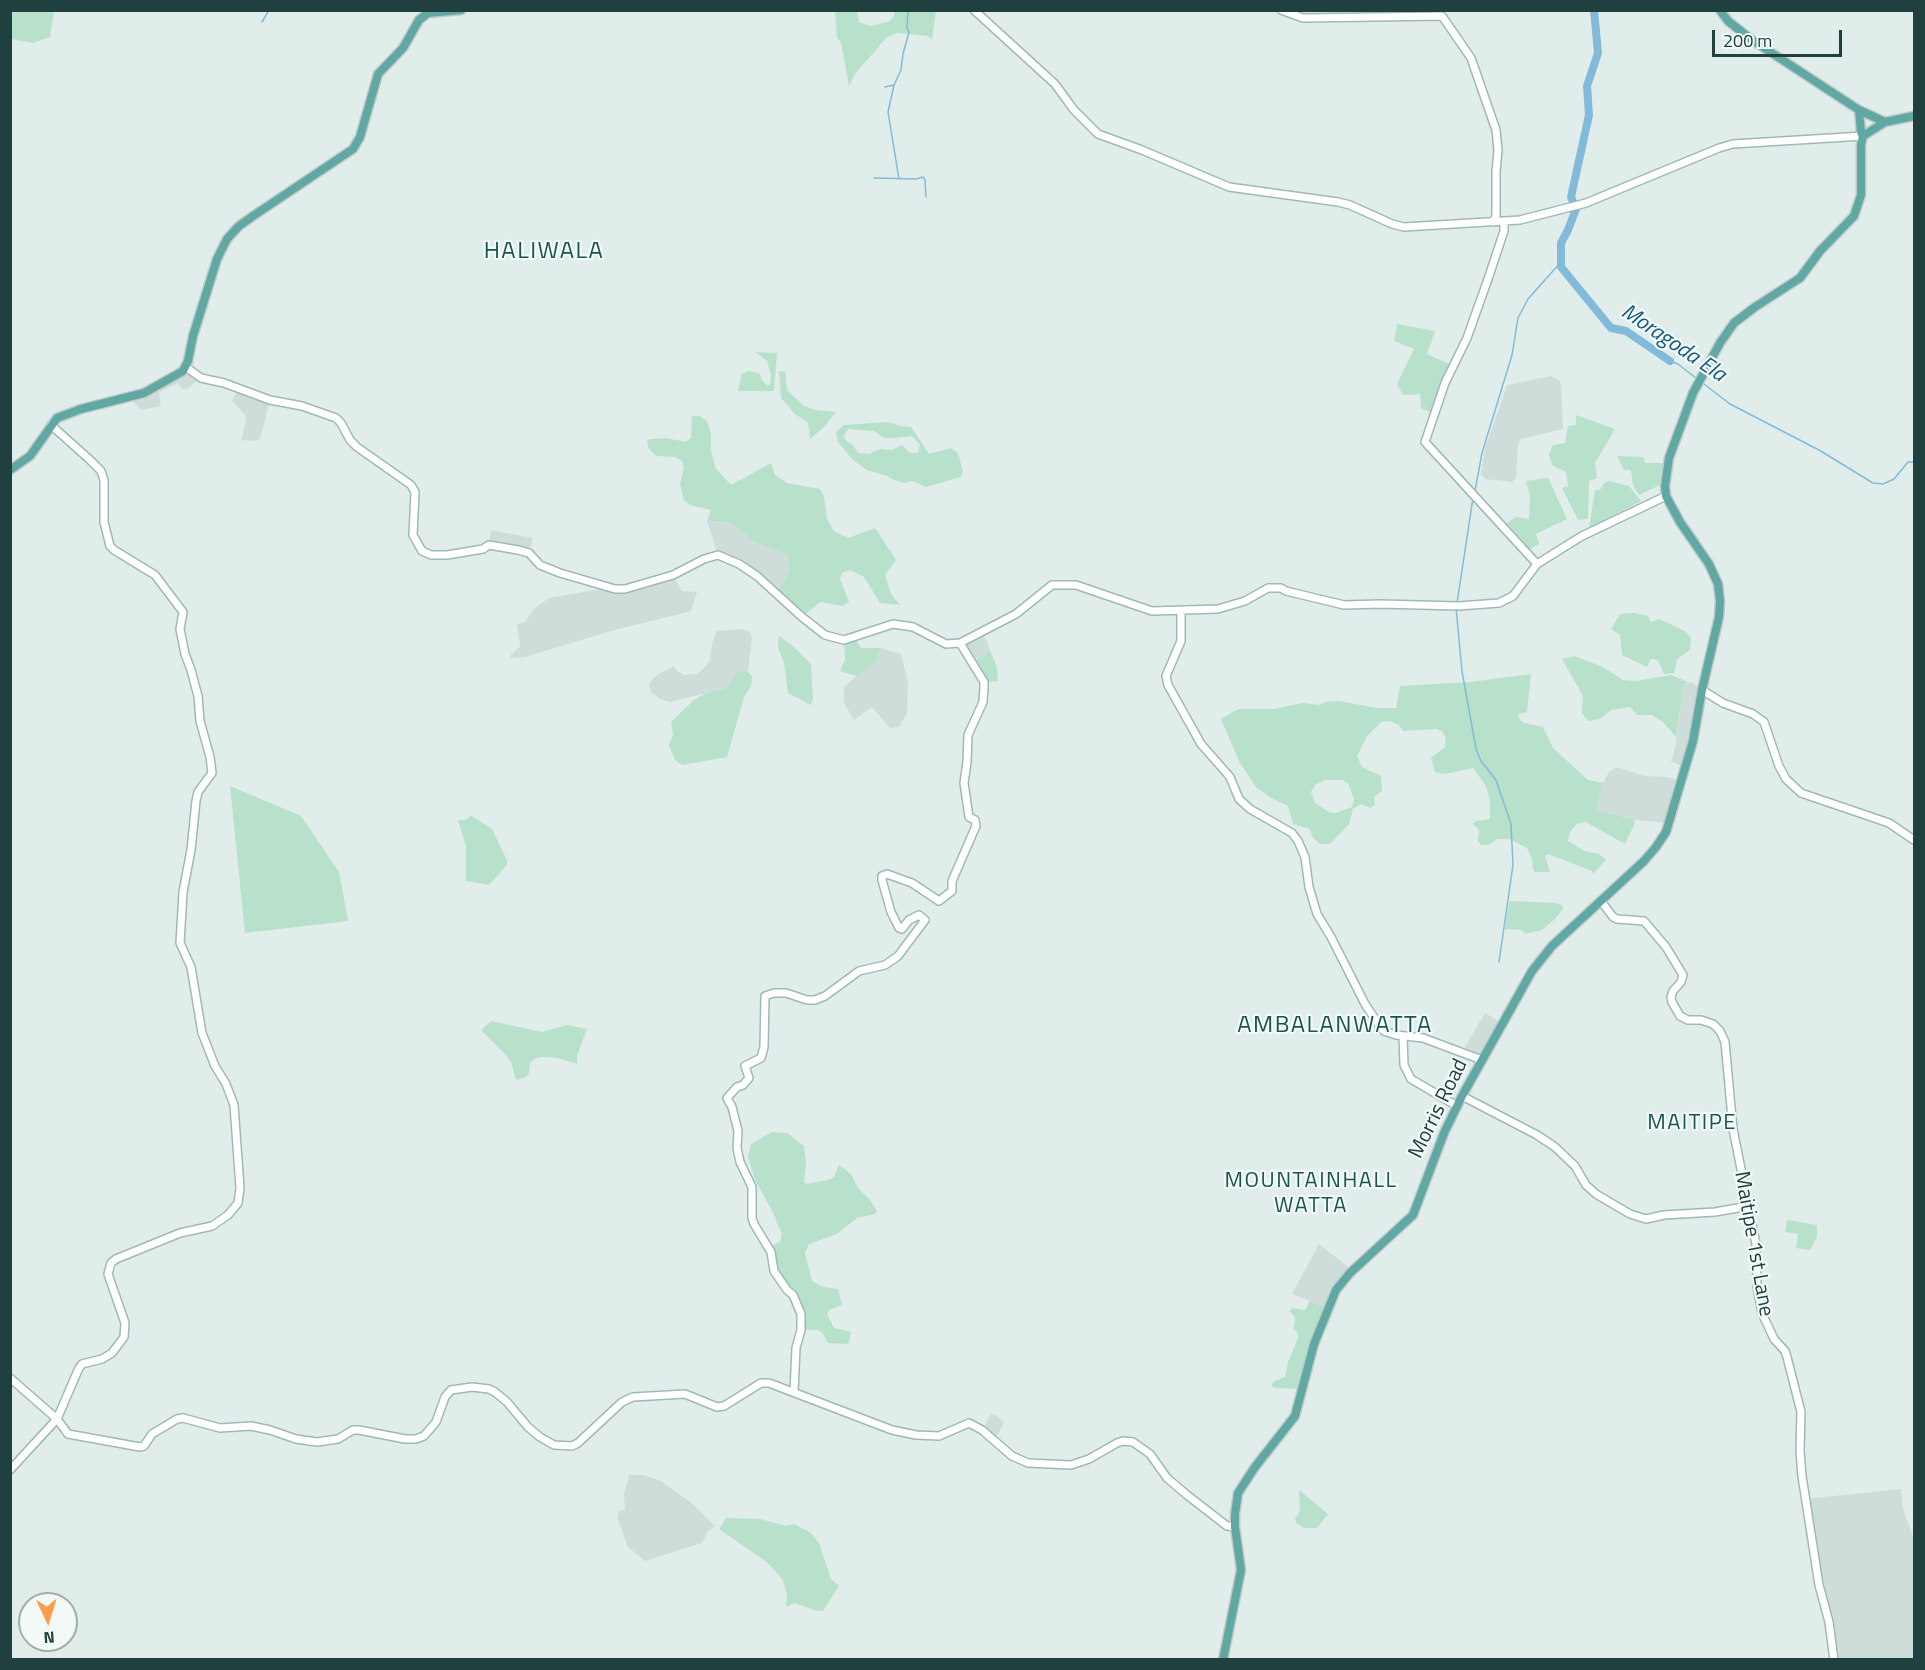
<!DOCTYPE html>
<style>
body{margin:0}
#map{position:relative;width:1925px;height:1670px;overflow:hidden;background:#e1edea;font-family:"Titillium Web",sans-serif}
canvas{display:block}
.frame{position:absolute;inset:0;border:12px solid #1f403e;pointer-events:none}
.north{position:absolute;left:18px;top:1592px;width:60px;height:60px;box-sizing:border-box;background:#f2f9f7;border:2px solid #9eafad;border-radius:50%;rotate:176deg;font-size:16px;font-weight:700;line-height:24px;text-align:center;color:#1f403e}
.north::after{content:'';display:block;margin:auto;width:21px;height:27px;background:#ff9b4d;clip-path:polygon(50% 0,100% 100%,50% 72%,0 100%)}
.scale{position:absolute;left:1712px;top:30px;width:130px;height:27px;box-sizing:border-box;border:3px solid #1f403e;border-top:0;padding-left:8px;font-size:18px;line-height:21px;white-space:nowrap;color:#1f403e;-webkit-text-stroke:4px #f2f9f7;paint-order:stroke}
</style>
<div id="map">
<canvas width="1925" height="1670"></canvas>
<div class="frame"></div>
<div class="north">N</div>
<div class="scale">200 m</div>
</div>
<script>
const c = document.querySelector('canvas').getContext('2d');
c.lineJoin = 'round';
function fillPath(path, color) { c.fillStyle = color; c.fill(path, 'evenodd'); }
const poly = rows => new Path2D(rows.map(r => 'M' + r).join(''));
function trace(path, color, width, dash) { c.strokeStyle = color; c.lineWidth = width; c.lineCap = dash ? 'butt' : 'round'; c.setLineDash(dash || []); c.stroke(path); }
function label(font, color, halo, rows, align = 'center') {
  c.font = font + ' "Titillium Web",sans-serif'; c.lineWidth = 4.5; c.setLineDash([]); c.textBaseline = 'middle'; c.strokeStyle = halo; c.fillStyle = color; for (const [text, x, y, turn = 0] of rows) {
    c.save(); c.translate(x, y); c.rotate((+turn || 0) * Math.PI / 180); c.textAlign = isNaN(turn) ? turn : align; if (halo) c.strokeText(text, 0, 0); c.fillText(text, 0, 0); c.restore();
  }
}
const built = poly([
 [186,367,201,378,187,389,182,389,178,383,159,392,161,406,141,410,130,398],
 [1551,376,1559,380,1561,385,1563,429,1521,439,1518,443,1516,478,1512,482,1485,479,1481,474,1485,448,1507,385],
 [238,388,270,400,260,439,256,441,241,440,246,421,245,415,232,401],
 [707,521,729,522,755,542,787,555,790,571,776,593,757,576,718,555],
 [491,530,533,538,529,553,489,545],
 [673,575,682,591,697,592,691,611,688,612,611,631,525,657,511,658,510,656,520,646,517,624,525,622,534,609,549,598,606,588,625,589],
 [743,629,750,632,752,638,748,672,736,673,727,688,670,702,660,699,651,692,649,685,651,681,657,675,674,666,677,671,684,675,697,674,703,669,710,661,712,643,717,631],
 [981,632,988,643,989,649,986,655,972,663,960,643],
 [881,648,901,654,908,682,907,713,899,727,890,728,872,707,854,720,844,703,844,687,862,671,875,662],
 [1692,682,1702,690,1684,766,1671,762,1675,749,1684,684],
 [1616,767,1645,776,1667,777,1680,781,1669,823,1634,820,1596,810,1603,783,1609,772],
 [1485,1013,1502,1023,1482,1060,1461,1054],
 [1319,1244,1353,1271,1328,1308,1292,1294],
 [991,1414,997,1416,1004,1422,1000,1431,993,1441,982,1430],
 [629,1475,644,1475,661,1481,694,1505,715,1526,708,1531,702,1543,645,1561,628,1547,617,1517,619,1511,625,1510,624,1494],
 [1901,1489,1903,1509,1914,1539,1914,1659,1834,1659,1806,1499]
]);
const green = poly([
 [10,11,54,11,50,37,33,43,11,39],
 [835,11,857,11,859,22,871,26,890,21,894,15,894,11,936,11,932,40,928,36,897,33,887,37,855,74,849,86,841,42,837,38],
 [1397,324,1435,331,1427,354,1449,364,1432,413,1421,408,1420,394,1403,395,1397,384,1414,349,1394,341],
 [755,352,777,353,774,391,738,391,742,374,748,371,759,373,762,380,767,385,770,385,771,375,767,361],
 [779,371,785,372,787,390,804,406,816,410,836,412,825,426,810,439,808,423,794,413,781,398],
 [1576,415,1615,429,1595,463,1597,478,1589,481,1588,519,1578,520,1562,488,1568,486,1566,472,1552,465,1549,454,1553,445,1565,443,1568,426,1576,425],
 [692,416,700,416,707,421,711,434,711,451,716,469,731,485,771,463,775,475,787,483,820,489,824,496,827,519,834,531,848,538,875,528,896,560,885,575,891,594,900,605,880,603,864,577,850,570,842,573,840,579,849,602,842,606,820,602,802,617,776,593,790,571,787,555,755,542,729,522,707,521,711,510,690,505,684,500,680,484,684,467,682,461,675,457,656,456,648,447,647,441,650,439,666,438,686,442,691,438],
 [888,422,901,426,911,427,929,454,951,448,958,453,963,472,961,477,926,487,913,481,904,483,894,480,887,476,867,470,853,460,838,442,836,432,844,425],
 [848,429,874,431,884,438,896,438,912,436,920,445,918,453,910,453,902,445,892,450,880,449,869,454,858,453,854,446,846,441,844,436],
 [1617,456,1644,457,1645,463,1663,463,1660,485,1639,495,1633,485,1631,470,1624,470],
 [1548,478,1567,519,1536,534,1539,544,1530,549,1507,523,1516,517,1529,519,1530,496,1526,481],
 [1609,481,1629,486,1641,501,1589,528,1595,490,1600,490,1604,483],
 [1634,613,1648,616,1651,622,1659,619,1685,631,1691,638,1690,650,1677,659,1674,673,1664,674,1658,660,1651,659,1647,667,1622,655,1620,635,1611,629,1620,614],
 [779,636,793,646,811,664,813,699,811,705,788,693,784,663,778,648],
 [854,637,861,648,881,648,875,662,856,676,840,671,845,660,844,640],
 [989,649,997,667,998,681,984,682,972,663,986,655],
 [1574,656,1603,667,1623,680,1636,681,1671,675,1688,682,1684,684,1676,737,1663,722,1652,715,1637,715,1630,707,1611,710,1600,719,1588,721,1582,713,1583,696,1562,659],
 [743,671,748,672,752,677,751,686,744,697,727,757,682,765,675,760,669,746,673,734,671,722,694,700,706,693,727,688,736,673],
 [1531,674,1527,712,1518,714,1520,720,1524,723,1543,727,1553,748,1588,780,1603,783,1596,810,1634,820,1635,823,1625,844,1586,822,1577,824,1570,832,1568,841,1585,851,1599,854,1606,860,1593,874,1592,871,1548,854,1545,856,1550,872,1535,872,1533,870,1532,859,1527,848,1509,839,1497,839,1488,845,1481,845,1478,841,1479,830,1473,824,1476,821,1490,819,1490,800,1486,786,1473,768,1445,774,1435,772,1431,758,1445,747,1446,739,1442,731,1436,729,1403,731,1399,725,1390,721,1381,722,1367,736,1357,756,1362,767,1381,776,1382,791,1374,797,1375,805,1370,808,1361,804,1353,809,1349,824,1330,844,1320,844,1313,838,1310,829,1293,824,1288,806,1271,798,1256,787,1240,763,1221,719,1238,709,1274,709,1303,703,1319,705,1326,702,1339,701,1377,708,1396,708,1400,686,1470,682],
 [1325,780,1342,780,1348,783,1354,799,1352,807,1336,813,1329,812,1315,803,1311,792,1315,785],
 [230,786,301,816,339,872,348,921,245,933],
 [470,815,492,829,507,860,507,865,489,885,466,881,466,846,458,820,465,820,469,818],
 [1509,901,1556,903,1563,906,1563,909,1556,918,1542,930,1525,934,1522,930,1505,929],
 [491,1021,542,1032,567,1025,587,1029,577,1055,577,1064,558,1058,541,1057,534,1059,530,1063,529,1073,526,1077,516,1080,511,1062,505,1054,481,1030],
 [772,1132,787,1133,804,1146,806,1162,804,1182,807,1184,828,1180,834,1177,839,1165,851,1174,858,1188,870,1200,877,1211,875,1214,857,1218,837,1234,809,1244,805,1253,812,1281,823,1287,838,1289,842,1305,829,1310,827,1314,834,1328,851,1332,849,1343,845,1344,828,1343,822,1332,818,1330,801,1330,801,1314,774,1271,769,1247,780,1242,782,1234,772,1211,755,1180,748,1157,751,1144],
 [1787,1220,1817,1225,1817,1237,1810,1250,1796,1248,1798,1234,1785,1232],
 [1309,1301,1328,1308,1303,1389,1275,1388,1272,1386,1273,1382,1285,1377,1288,1362,1298,1338,1298,1334,1294,1329,1295,1317,1289,1311,1293,1308,1304,1310,1307,1308],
 [1299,1490,1328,1514,1317,1528,1304,1528,1297,1524,1295,1519,1300,1511],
 [726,1518,760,1519,786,1526,794,1524,811,1533,819,1543,831,1579,839,1586,823,1611,814,1610,795,1603,786,1607,787,1595,783,1580,768,1563,719,1529]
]);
const stream = poly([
 [296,11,296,10],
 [262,22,269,10],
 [894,85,888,112,899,179],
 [885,87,894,85,901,70,903,54,909,32,907,28,908,10],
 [874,178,916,179,923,177,925,180,926,197],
 [1670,361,1678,364,1697,379],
 [1704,384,1730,404,1819,450,1873,483,1883,484,1894,479,1908,462,1914,462],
 [1475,491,1482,453,1512,355,1518,318,1528,299,1561,262],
 [1457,603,1473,498],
 [1456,608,1462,671,1476,749,1481,761,1496,780,1511,824,1513,865,1499,962]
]);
const river = poly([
 [1594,10,1598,53,1587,86,1589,115,1571,197,1576,209,1568,230,1561,243,1561,267,1611,328,1626,331,1670,361]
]);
const secondary = poly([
 [974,10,1055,84,1074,110,1098,134,1142,150,1229,187,1338,202,1350,205,1392,224,1404,227,1520,220,1586,203,1719,148,1733,144,1863,136],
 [1281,10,1303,18,1442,16,1471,58,1496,130,1498,150,1496,172,1496,216,1493,222],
 [1504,222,1504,231,1488,279,1467,338,1445,383,1425,442,1537,564],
 [186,367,201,378,224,383,270,400,302,406,336,418,341,423,350,440,357,447,411,485,415,492,413,535,422,551,431,555,447,555,483,549,489,545,518,550,529,553,540,565,560,573,615,589,625,589,673,575,704,559,718,555,739,564,757,576,802,617,825,635,844,640,893,624,913,627,946,644,960,643,1016,614,1052,585,1076,585,1152,611,1218,609,1245,601,1268,588,1281,588,1286,591,1344,605,1380,604,1459,606,1499,603,1513,596,1537,564,1582,536,1666,496],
 [1181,611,1181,641,1166,676,1168,685,1201,744,1230,777,1239,799,1250,809,1292,833,1298,841,1305,857,1309,887,1317,914,1331,937,1365,1004,1379,1025,1384,1031,1396,1035,1423,1038,1482,1060],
 [1702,690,1723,703,1753,714,1764,722,1779,766,1786,779,1801,793,1889,823,1914,840],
 [1601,901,1613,917,1617,919,1644,921,1666,947,1683,975,1681,982,1673,991,1671,997,1672,1002,1680,1016,1688,1020,1701,1020,1713,1024,1720,1031,1725,1042,1733,1129,1756,1244,1757,1286,1762,1313,1774,1339,1785,1351,1787,1357,1801,1412,1800,1451,1802,1476,1819,1585,1829,1622,1834,1660],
 [1403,1036,1404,1065,1411,1079,1457,1106],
 [1462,1096,1537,1135,1555,1147,1575,1166,1586,1185,1596,1194,1630,1214,1646,1219,1664,1215,1715,1212,1749,1206],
 [10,1378,57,1419,68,1434,140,1447,144,1446,152,1434,177,1419,183,1418,220,1428,251,1426,270,1430,296,1439,317,1442,338,1439,353,1430,359,1430,405,1439,416,1439,424,1436,436,1422,445,1397,451,1390,472,1387,489,1389,495,1392,507,1402,528,1427,540,1437,554,1445,572,1446,578,1443,622,1402,633,1397,685,1394,717,1407,724,1406,761,1383,769,1383,892,1430,916,1435,939,1436,969,1423,982,1430,1012,1456,1028,1463,1071,1465,1089,1459,1117,1443,1123,1441,1133,1442,1150,1454,1167,1478,1187,1495,1227,1526,1235,1527],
 [794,1392,796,1348,801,1330,801,1314,793,1295,787,1290,774,1271,771,1252,754,1224,752,1218,752,1187,740,1162,737,1148,738,1131,732,1107,727,1098,737,1087,743,1085,749,1078,745,1066,761,1058,764,1047,765,996,774,993,786,993,807,1000,815,1000,825,996,859,971,885,965,898,956,925,920,919,915,909,920,902,929,899,928,891,912,882,880,882,876,887,874,912,883,939,901,952,891,952,881,976,826,975,820,969,817,964,783,967,762,968,735,983,702,984,687,984,682,960,643],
 [10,1470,57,1419,79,1368,82,1364,102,1359,112,1353,124,1337,125,1323,108,1274,111,1263,116,1259,180,1233,212,1226,228,1215,238,1203,240,1188,234,1105,226,1084,215,1066,202,1033,191,967,180,943,183,892,191,850,196,801,198,792,212,773,210,757,200,721,198,696,191,670,185,654,180,629,183,612,155,575,114,550,110,546,104,522,104,480,101,471,90,460,51,425]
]);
const primary = poly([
 [1720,10,1728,21,1752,40,1859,110,1885,122],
 [1859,110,1861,132,1863,136],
 [10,470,30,456,57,418,81,409,144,393,183,371,188,361,193,336,217,259,227,239,239,226,253,216,353,149,360,137,378,74,403,48,419,20,428,13,461,10],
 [1223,1660,1241,1570,1235,1527,1235,1514,1238,1493,1255,1467,1295,1416,1314,1344,1336,1290,1350,1273,1413,1215,1444,1133,1462,1096,1532,971,1552,946,1644,861,1656,847,1666,832,1693,741,1702,690,1719,617,1720,601,1718,584,1709,564,1680,522,1666,496,1665,486,1669,458,1693,393,1720,343,1734,323,1755,307,1800,278,1820,251,1854,216,1861,195,1861,145,1863,136,1885,122,1914,116]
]);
const streetNames = [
 ["Morris Road",1439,1109,-64],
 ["Maitipe 1st Lane",1753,1244,80]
];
const waterNames = [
 ["Moragoda Ela",1673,344,34]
];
const neighbourhoodNames = [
 ["MAITIPE",1692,1124],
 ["MOUNTAINHALL",1311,1182],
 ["WATTA",1311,1207]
];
const quarterNames = [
 ["HALIWALA",544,252],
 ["AMBALANWATTA",1335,1026]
];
fillPath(built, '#cfddda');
fillPath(green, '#b7e1cb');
trace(stream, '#82bbd9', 1.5);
trace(river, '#82bbd9', 8);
trace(secondary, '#9ebab6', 10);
trace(primary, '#c0cac9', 11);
trace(secondary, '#fff', 7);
trace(primary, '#60a8a3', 8);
label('21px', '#1f403e', '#f2f9f7', streetNames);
label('italic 22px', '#125b83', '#f2f9f7', waterNames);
c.letterSpacing = '1.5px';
label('22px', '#185552', '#f2f9f7', neighbourhoodNames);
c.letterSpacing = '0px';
c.letterSpacing = '1.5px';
label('24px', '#185552', '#f2f9f7', quarterNames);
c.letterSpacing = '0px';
</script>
